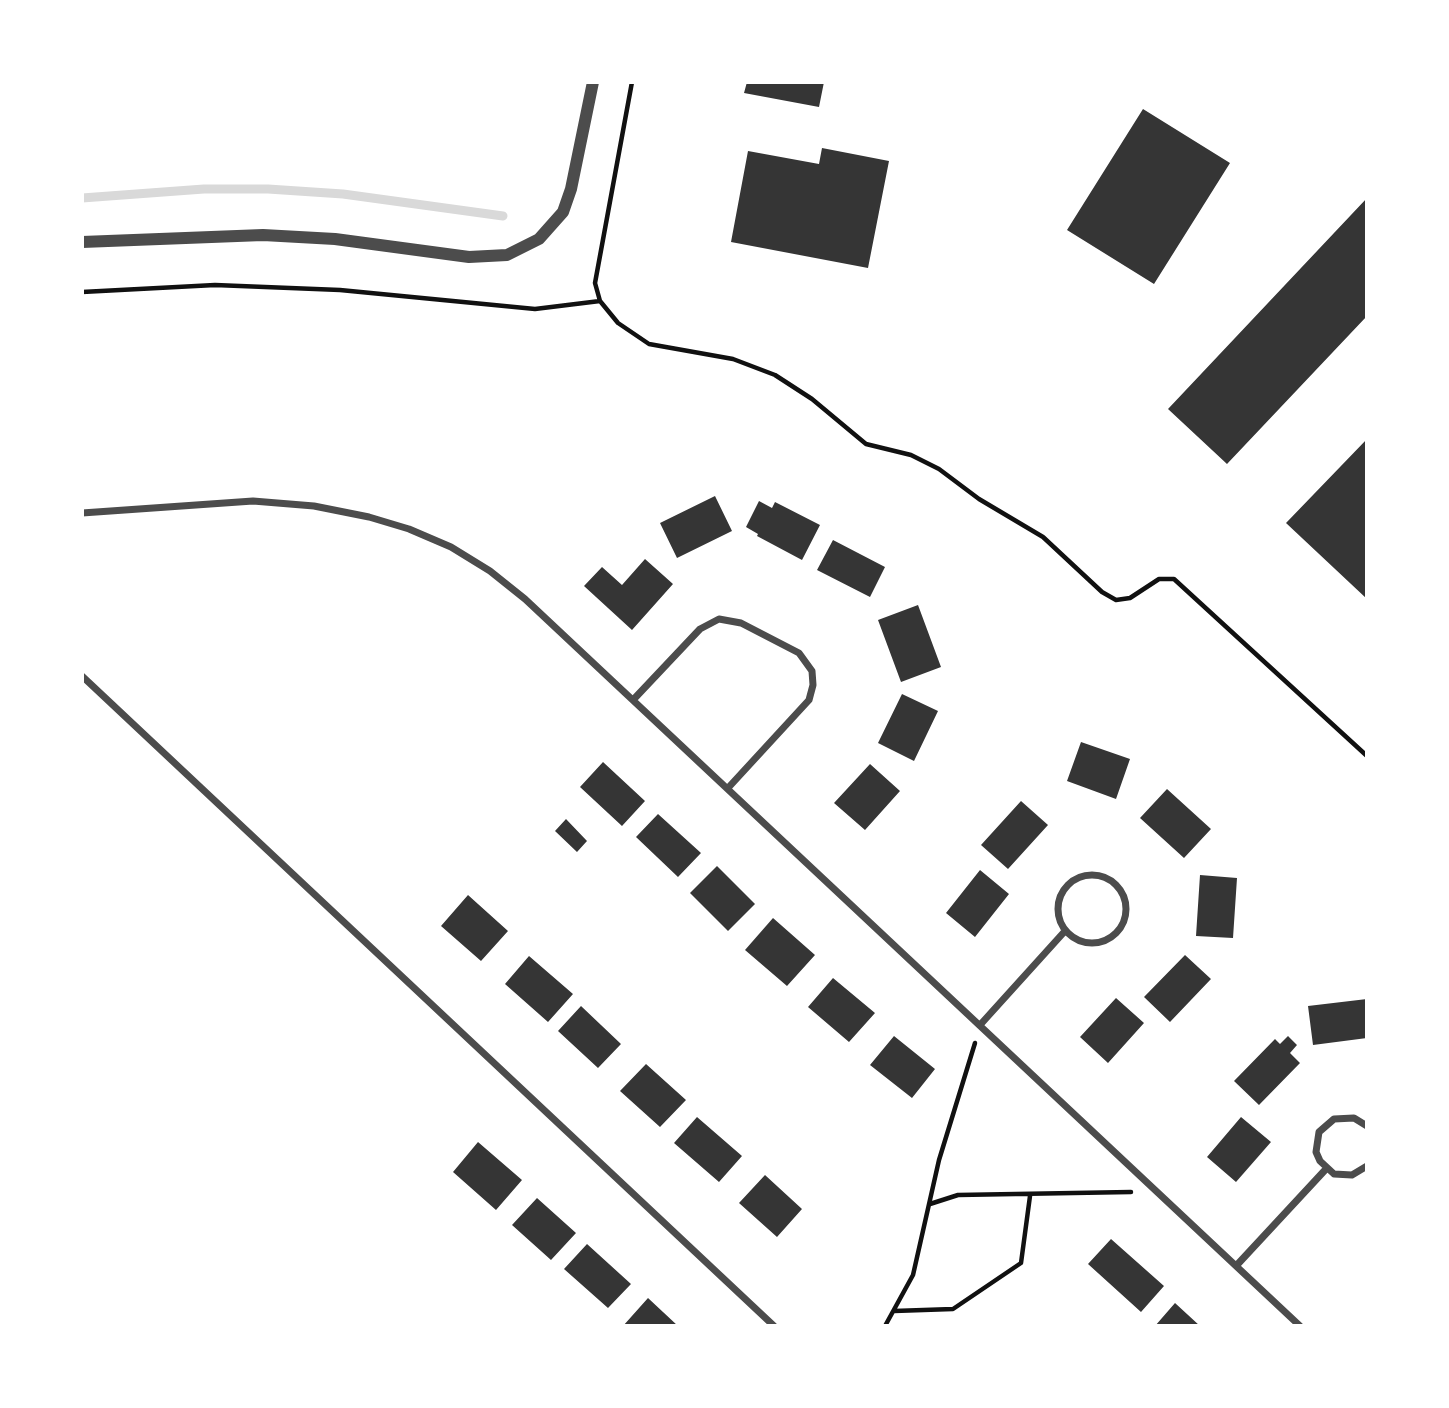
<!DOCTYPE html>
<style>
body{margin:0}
#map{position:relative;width:1449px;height:1408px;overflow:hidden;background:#fff;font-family:"Golos Text",sans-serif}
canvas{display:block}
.frame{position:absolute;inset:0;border:84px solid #fff;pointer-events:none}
</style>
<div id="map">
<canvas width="1449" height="1408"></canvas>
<div class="frame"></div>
</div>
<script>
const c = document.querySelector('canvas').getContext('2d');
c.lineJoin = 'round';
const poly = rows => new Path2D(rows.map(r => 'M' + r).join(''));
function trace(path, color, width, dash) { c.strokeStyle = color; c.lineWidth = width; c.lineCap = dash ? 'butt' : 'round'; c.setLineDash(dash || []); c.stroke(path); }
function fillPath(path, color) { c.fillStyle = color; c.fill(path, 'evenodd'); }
const stream = poly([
 [82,198,204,189,268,189,343,194,503,216]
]);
const building = poly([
 [747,82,824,82,819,107,744,93],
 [1143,109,1230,163,1154,284,1067,230],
 [822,148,889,161,868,268,731,242,748,151,819,164],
 [1367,198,1367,316,1227,464,1168,409],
 [1367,439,1367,599,1286,523],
 [715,496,732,531,677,558,660,523],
 [759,501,772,508,775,502,820,525,802,560,757,536,758,534,746,527],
 [833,540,885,567,870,597,817,570],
 [645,559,673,584,632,630,584,586,602,567,622,585],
 [918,605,941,667,901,682,878,620],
 [902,694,938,711,914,761,878,743],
 [1081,742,1130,759,1116,799,1067,781],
 [603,762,645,801,622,826,580,787],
 [870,764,900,791,865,830,834,803],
 [1167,789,1211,829,1184,858,1140,818],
 [1021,801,1048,825,1008,869,981,845],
 [658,814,701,853,678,877,636,837],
 [566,819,587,841,577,852,555,831],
 [717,866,755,904,728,931,690,893],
 [980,870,1009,894,975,937,946,913],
 [1200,875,1237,878,1233,938,1196,936],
 [468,895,508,931,481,961,441,926],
 [773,918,815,955,787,986,745,950],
 [1185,955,1211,979,1170,1022,1144,997],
 [529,956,573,994,548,1022,505,984],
 [833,978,875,1013,849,1042,808,1007],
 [1116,998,1144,1023,1108,1063,1080,1037],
 [1367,999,1367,1038,1313,1045,1308,1006],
 [581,1006,621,1044,598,1068,558,1031],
 [894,1036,935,1069,912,1098,870,1065],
 [1288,1036,1297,1045,1290,1053,1300,1063,1259,1105,1234,1081,1275,1039,1280,1044],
 [646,1064,686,1100,660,1127,620,1091],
 [697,1117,742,1156,719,1182,674,1143],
 [1241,1117,1271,1142,1236,1182,1207,1157],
 [478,1142,522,1180,496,1210,453,1172],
 [765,1175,802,1209,777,1237,739,1203],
 [537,1198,576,1233,551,1260,512,1225],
 [1111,1239,1164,1286,1141,1312,1088,1264],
 [587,1244,631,1284,608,1308,564,1269],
 [648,1298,678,1326,623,1326],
 [1175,1303,1200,1326,1155,1326]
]);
const path = poly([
 [632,82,595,283,600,301,618,323,649,344,733,359,775,375,812,399,866,444,911,455,939,469,979,499,1043,537,1102,592,1116,600,1130,598,1159,579,1174,579,1367,756],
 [82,292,215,285,340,290,535,309,600,301],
 [930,1204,958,1195,1131,1192],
 [894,1311,953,1309,1021,1263,1030,1196],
 [885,1326,913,1275,939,1160,975,1043]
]);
const minor = poly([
 [82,513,253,501,314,506,369,517,409,529,451,547,490,571,525,599,1300,1326],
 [82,676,774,1326],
 [633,700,700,629,719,619,741,623,799,653,812,671,813,685,809,700,728,788],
 '1058 909a34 34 0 1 1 68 0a34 34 0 1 1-68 0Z',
 [980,1025,1065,931],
 [1367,1126,1354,1118,1334,1119,1319,1132,1316,1152,1320,1161,1334,1174,1352,1175,1367,1166],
 [1236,1266,1326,1169]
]);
const tertiary = poly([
 [82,242,263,235,335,239,469,257,507,255,539,239,563,212,571,189,593,82]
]);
trace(stream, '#d9d9d9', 9);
fillPath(building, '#353535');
trace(path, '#111', 4.5);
trace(minor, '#4c4c4c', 7);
trace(tertiary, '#4c4c4c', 12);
</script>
